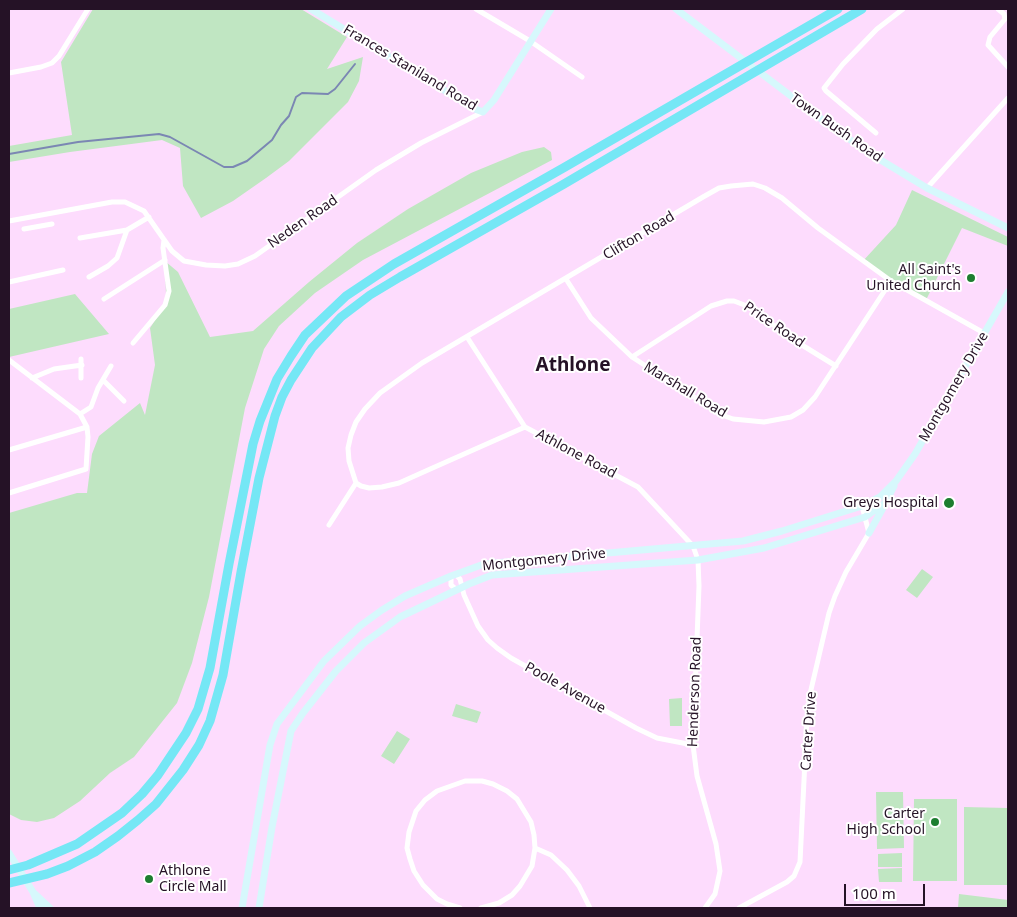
<!DOCTYPE html>
<style>
body{margin:0}
#map{position:relative;width:1017px;height:917px;overflow:hidden;background:#fddcfd;font-family:"Noto Sans",sans-serif}
canvas{display:block}
.frame{position:absolute;inset:0;border:10px solid #251226;pointer-events:none}
.scale{position:absolute;left:844px;top:884px;width:81px;height:22px;box-sizing:border-box;border:2px solid #251226;border-top:0;padding-left:6px;font-size:15px;line-height:18px;white-space:nowrap;color:#251226;-webkit-text-stroke:4px #fff;paint-order:stroke}
</style>
<div id="map">
<canvas width="1017" height="917"></canvas>
<div class="frame"></div>
<div class="scale">100 m</div>
</div>
<script>
const c = document.querySelector('canvas').getContext('2d');
c.lineJoin = 'round';
function fillPath(path, color) { c.fillStyle = color; c.fill(path, 'evenodd'); }
const poly = rows => new Path2D(rows.map(r => 'M' + r).join(''));
function trace(path, color, width, dash) { c.strokeStyle = color; c.lineWidth = width; c.lineCap = dash ? 'butt' : 'round'; c.setLineDash(dash || []); c.stroke(path); }
function label(font, color, halo, rows, align = 'center') {
  c.font = font + ' "Noto Sans",sans-serif'; c.lineWidth = 4; c.setLineDash([]); c.textBaseline = 'middle'; c.strokeStyle = halo; c.fillStyle = color; for (const [text, x, y, turn = 0] of rows) {
    c.save(); c.translate(x, y); c.rotate((+turn || 0) * Math.PI / 180); c.textAlign = isNaN(turn) ? turn : align; if (halo) c.strokeText(text, 0, 0); c.fillText(text, 0, 0); c.restore();
  }
}
const green = poly([
 [93,9,301,9,347,37,327,69,363,57,359,81,348,102,289,161,266,178,233,201,201,218,183,186,180,148,162,140,70,152,9,162,9,146,72,135,61,62],
 [544,147,551,152,552,160,363,260,315,293,279,326,264,349,245,408,209,597,192,663,177,703,134,757,110,773,80,801,54,818,37,822,21,820,9,814,9,513,77,493,87,493,92,454,99,436,140,403,145,415,155,365,150,328,163,308,166,295,165,261,178,272,210,337,253,331,309,282,357,243,408,209,471,173,522,152],
 [912,190,1008,237,1008,246,962,228,926,300,862,262,896,225],
 [75,294,109,334,9,357,9,309],
 [922,569,933,577,917,598,906,590],
 [682,698,682,726,670,726,669,699],
 [456,704,481,712,477,723,452,716],
 [397,731,410,739,394,764,381,756],
 [876,792,903,792,904,848,877,849],
 [914,799,957,799,957,881,913,881],
 [964,807,1008,808,1008,885,964,885],
 [902,853,902,867,878,867,878,854],
 [902,868,902,882,879,882,878,869],
 [959,894,1008,900,1008,908,958,908]
]);
const stream = poly([
 [9,154,78,142,159,134,170,137,224,167,233,167,247,161,272,140,281,125,289,116,296,97,302,93,328,94,335,89,355,64]
]);
const street = poly([
 [476,9,530,41,582,77],
 [998,9,1004,14,1005,19,990,37,988,45,1008,67],
 [9,73,41,67,52,63,59,56,88,9],
 [876,133,826,91,824,88,843,64,877,29,903,9],
 [927,188,1008,98],
 [9,221,112,202,125,202,144,211,172,251,184,261,206,265,225,266,238,264,255,256,376,170,421,143,483,112],
 [24,229,52,224],
 [80,238,127,230,149,217],
 [89,277,108,266,117,258,127,230],
 [566,279,591,318,632,357,722,415,733,419,764,422,791,417,803,410,815,397,891,281],
 [9,282,63,270],
 [104,299,165,260],
 [467,337,525,427,638,487,693,546,698,560,699,586,693,745,697,776,716,844,720,871,715,894,705,908],
 [133,343,165,305,169,291,163,248,164,240],
 [632,357,711,306,727,301,734,301,747,306,797,342,836,366],
 [81,359,81,378],
 [9,360,80,414,87,427,88,437,86,469,9,493],
 [32,378,54,369,82,365],
 [103,380,124,401],
 [80,414,91,407,98,388,111,366],
 [525,427,428,470,399,483,382,487,369,488,361,486,356,483,349,461,348,448,351,435,356,422,365,409,380,393,422,363,703,197,719,188,731,186,753,184,765,188,782,198,818,228,891,281,984,333],
 [9,450,87,427],
 [329,525,356,483],
 [455,574,460,579,464,595,478,626,488,640,497,648,511,658,636,728,657,738,693,745],
 [451,576,451,585,457,590],
 [535,848,551,855,567,870,579,886,590,908],
 [460,908,447,904,437,899,423,885,414,871,410,859,407,848,409,832,416,811,425,800,437,791,465,781,482,781,493,784,507,791,517,799,531,822,534,835,535,848,532,866,520,886,512,895,499,903,481,908],
 [739,908,787,882,794,876,800,862,807,719,810,694,829,613,835,596,846,572,869,533,862,506]
]);
const secondary = poly([
 [311,9,475,109,483,112,494,100,551,9],
 [676,9,828,124,869,153,927,188,1008,228],
 [869,533,883,508],
 [9,853,33,892,40,908],
 [35,894,50,908],
 [242,908,270,745,277,724,324,661,360,626,382,610,405,596,451,576,484,564,743,541,782,531,862,506,880,497,896,481,915,454,1008,292],
 [259,908,272,827,291,731,303,713,336,671,364,643,400,617,469,584,492,575,698,560,764,548,865,517,885,503,894,486]
]);
const highway = poly([
 [9,870,28,865,77,844,122,813,142,794,158,775,186,733,198,709,210,668,229,564,253,444,260,421,277,379,291,356,305,335,346,296,394,264,565,167,838,9],
 [9,883,47,874,68,866,95,852,118,836,138,820,156,804,183,770,199,745,210,721,223,675,241,572,259,478,275,416,282,397,291,380,312,348,341,317,370,295,400,277,564,184,862,9]
]);
const markers = [
 [971,278,5,"#1d7e30"],
 [949,503,6,"#1d7e30"],
 [935,822,5,"#1d7e30"],
 [149,879,5,"#1d7e30"]
];
const streetNames = [
 ["Frances Staniland Road",410,68,31],
 ["Town Bush Road",836,128,35],
 ["Neden Road",303,222,-35],
 ["Clifton Road",639,236,-31],
 ["Price Road",774,325,34],
 ["Montgomery Drive",954,387,-60],
 ["Marshall Road",685,390,31],
 ["Athlone Road",576,454,28],
 ["Montgomery Drive",544,560,-6],
 ["Poole Avenue",565,688,29],
 ["Henderson Road",695,692,-88],
 ["Carter Drive",809,731,-86]
];
const poiNames = [
 ["All Saint's",961,270],
 ["United Church",961,286],
 ["Greys Hospital",938,503],
 ["Carter",925,814],
 ["High School",925,830],
 ["Athlone",159,871,"left"],
 ["Circle Mall",159,887,"left"]
];
const districtNames = [
 ["Athlone",573,366]
];
fillPath(green, '#c0e6c2');
trace(stream, '#7b87b3', 2);
trace(street, '#fff', 5);
trace(secondary, '#d6f8fc', 7);
trace(highway, '#75e7f5', 9);
for (const [x, y, r, color] of markers) { const dot = new Path2D(); dot.arc(x, y, r, 0, 2 * Math.PI); c.fillStyle = color; c.fill(dot); trace(dot, '#fff', 2); }
label('14px', '#251226', '#fff', streetNames);
label('14px', '#251226', '#fff', poiNames, 'right');
label('bold 19px', '#251226', '#fff', districtNames);
</script>
